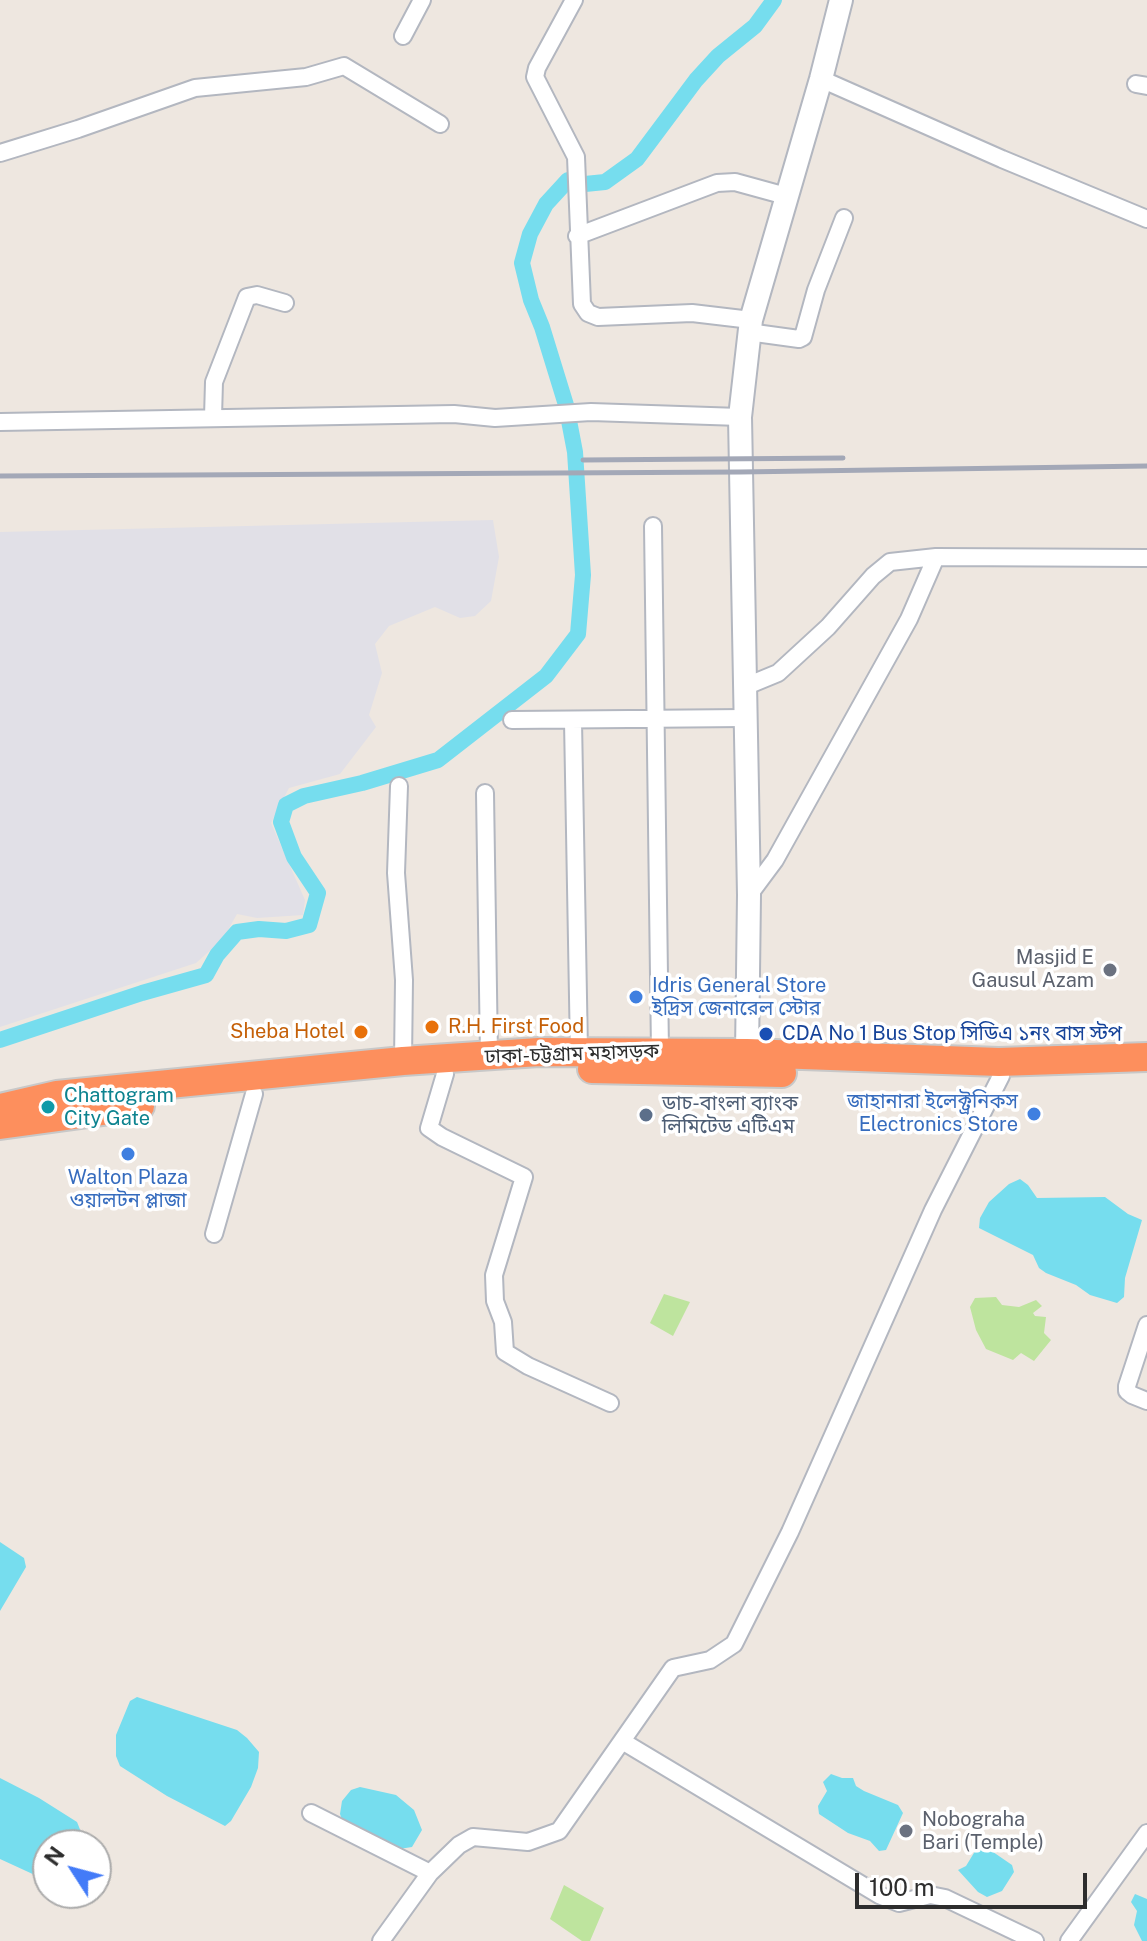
<!DOCTYPE html>
<meta charset="utf-8">
<style>
body{margin:0}
#map{position:relative;width:1147px;height:1941px;overflow:hidden;background:#eee7e0;font-family:"Public Sans",sans-serif}
canvas{display:block}
.north{position:absolute;left:32px;top:1829px;width:80px;height:80px;box-sizing:border-box;background:#fff;border:2px solid #ababab;border-radius:50%;rotate:306deg;font-size:22px;font-weight:700;line-height:32px;text-align:center;color:#2d2d2d}
.north::after{content:'';display:block;margin:auto;width:28px;height:36px;background:#437bf8;clip-path:polygon(50% 0,100% 100%,50% 72%,0 100%)}
.scale{position:absolute;left:855px;top:1873px;width:232px;height:36px;box-sizing:border-box;border:4px solid #2d2d2d;border-top:0;padding-left:10px;font-size:24px;line-height:28px;white-space:nowrap;color:#2d2d2d;-webkit-text-stroke:6px #fff;paint-order:stroke}
</style>
<div id="map">
<canvas width="1147" height="1941"></canvas>
<div class="north">N</div>
<div class="scale">100 m</div>
</div>
<script>
const c = document.querySelector('canvas').getContext('2d');
c.lineJoin = 'round';
function fillPath(path, color) { c.fillStyle = color; c.fill(path, 'evenodd'); }
const poly = rows => new Path2D(rows.map(r => 'M' + r).join(''));
function trace(path, color, width, dash) { c.strokeStyle = color; c.lineWidth = width; c.lineCap = dash ? 'butt' : 'round'; c.setLineDash(dash || []); c.stroke(path); }
function label(font, color, halo, rows, align = 'center') {
  c.font = font + ' "Public Sans","Noto Sans Bengali",sans-serif'; c.lineWidth = 7; c.setLineDash([]); c.textBaseline = 'middle'; c.strokeStyle = halo; c.fillStyle = color; for (const [text, x, y, turn = 0] of rows) {
    c.save(); c.translate(x, y); c.rotate((+turn || 0) * Math.PI / 180); c.textAlign = isNaN(turn) ? turn : align; if (halo) c.strokeText(text, 0, 0); c.fillText(text, 0, 0); c.restore();
  }
}
const industrial = poly([
 [493,520,499,557,491,601,475,616,460,618,435,607,389,626,375,644,382,673,369,715,376,727,340,774,289,788,271,823,305,900,303,915,257,918,237,914,223,939,196,963,0,1027,0,532]
]);
const green = poly([
 [664,1294,690,1302,673,1336,650,1323],
 [996,1297,1002,1305,1019,1307,1036,1300,1042,1306,1033,1313,1035,1316,1046,1317,1044,1333,1051,1340,1034,1361,1021,1353,1013,1360,986,1349,976,1330,970,1307,975,1298],
 [564,1885,604,1908,590,1941,582,1941,550,1919]
]);
const water = poly([
 [1020,1179,1028,1185,1037,1198,1105,1197,1128,1214,1142,1220,1125,1278,1124,1297,1117,1303,1090,1295,1076,1285,1046,1273,1039,1268,1033,1255,979,1228,980,1218,989,1202,1009,1184],
 [0,1542,24,1558,26,1567,0,1611],
 [137,1697,237,1730,247,1738,259,1752,258,1768,251,1787,231,1821,225,1826,167,1796,120,1766,116,1756,116,1735,130,1701],
 [831,1774,842,1778,853,1778,856,1786,864,1791,898,1805,903,1813,886,1850,879,1851,870,1841,848,1833,819,1814,818,1806,827,1791,823,1782],
 [0,1778,39,1798,77,1822,81,1832,78,1845,48,1845,48,1877,37,1876,0,1859],
 [360,1787,396,1795,414,1810,422,1830,412,1847,393,1850,344,1825,340,1814,342,1801,351,1790],
 [980,1843,1012,1865,1014,1872,1002,1891,987,1897,978,1892,958,1870,966,1866],
 [1135,1894,1147,1899,1147,1941,1142,1941,1134,1925,1137,1911,1131,1902]
]);
const canal = poly([
 [0,1040,142,993,206,975,217,955,237,932,259,929,286,931,309,925,318,893,294,857,281,822,286,805,304,796,362,783,438,760,546,676,578,634,583,575,575,452,566,405,542,327,531,300,522,263,530,234,546,204,568,180,585,184,605,182,637,159,696,80,718,56,755,26,774,0]
]);
const street = poly([
 [574,0,537,68,535,77,576,157,582,304,588,313,598,317,692,313,751,320],
 [403,36,422,0],
 [821,79,1002,159,1147,219],
 [1136,84,1147,86],
 [0,153,78,129,195,88,306,77,344,66,440,124],
 [577,236,717,183,735,182,786,196],
 [748,332,799,339,803,337,816,290,844,218],
 [213,417,214,382,247,297,257,295,285,303],
 [0,422,454,414,495,418,591,412,740,417],
 [653,526,660,1051],
 [744,687,778,673,828,627,873,576,890,562,936,557,1147,558],
 [512,720,745,718],
 [573,721,579,1052],
 [399,786,396,873,404,980,403,1061],
 [485,793,489,1055],
 [749,895,775,860,909,619,936,557],
 [445,1074,429,1128,442,1137,524,1177,494,1275,495,1301,503,1322,505,1352,528,1366,610,1403],
 [214,1234,254,1094],
 [1147,1325,1127,1386,1127,1391,1132,1395,1147,1401],
 [622,1741,879,1895,899,1903,930,1895,945,1898,1035,1941],
 [311,1813,430,1873],
 [381,1941,430,1873,459,1845,473,1837,528,1842,559,1831,673,1668,710,1660,734,1644,790,1532,933,1210,1001,1076],
 [1069,1941,1147,1833]
]);
const secondary = poly([
 [747,1053,749,895,740,417,751,320,821,79,841,0]
]);
const highway = poly([
 [592,1069,782,1073],
 [0,1108,57,1095,403,1061,539,1052,747,1053,999,1062,1147,1057],
 [0,1125,140,1106]
]);
const rail = poly([
 [583,460,843,458],
 [0,476,740,472,1147,466]
]);
const markers = [
 [1110,970,8,"#6b7280"],
 [636,997,8,"#3f7fe0"],
 [432,1027,8,"#e8710a"],
 [361,1032,8,"#e8710a"],
 [766,1034,8,"#1a4fb4"],
 [48,1107,8,"#0f9aa8"],
 [1034,1114,8,"#3f7fe0"],
 [646,1115,8,"#5c6f8a"],
 [128,1154,8,"#3f7fe0"],
 [906,1831,8,"#6b7280"]
];
const worshipNames = [
 ["Masjid E",1094,958],
 ["Gausul Azam",1094,981],
 ["Nobograha",922,1820,"left"],
 ["Bari (Temple)",922,1843,"left"]
];
const shopNames = [
 ["Idris General Store",652,986],
 ["ইদ্রিস জেনারেল স্টোর",652,1009],
 ["জাহানারা ইলেক্ট্রনিকস",1018,1102,"right"],
 ["Electronics Store",1018,1125,"right"],
 ["Walton Plaza",128,1178,"center"],
 ["ওয়ালটন প্লাজা",128,1201,"center"]
];
const foodNames = [
 ["R.H. First Food",448,1027],
 ["Sheba Hotel",345,1032,"right"]
];
const transitNames = [
 ["CDA No 1 Bus Stop সিডিএ ১নং বাস স্টপ",782,1034]
];
const streetNames = [
 ["ঢাকা-চট্টগ্রাম মহাসড়ক",572,1054,-2]
];
const cultureNames = [
 ["Chattogram",64,1096],
 ["City Gate",64,1119]
];
const serviceNames = [
 ["ডাচ-বাংলা ব্যাংক",662,1104],
 ["লিমিটেড এটিএম",662,1127]
];
fillPath(industrial, '#e1e0e7');
fillPath(green, '#bee49e');
fillPath(water, '#76ddee');
trace(canal, '#76ddee', 16);
trace(street, '#b3b7c0', 20);
trace(secondary, '#b3b7c0', 26);
trace(highway, '#c8c8c8', 32);
trace(street, '#fff', 16);
trace(secondary, '#fff', 22);
trace(highway, '#fd8f5d', 28);
trace(rail, '#a3a8b7', 5);
for (const [x, y, r, color] of markers) { const dot = new Path2D(); dot.arc(x, y, r, 0, 2 * Math.PI); c.fillStyle = color; c.fill(dot); trace(dot, '#fff', 3); }
label('20px', '#5b616d', '#fff', worshipNames, 'right');
label('20px', '#366cbe', '#fff', shopNames, 'left');
label('20px', '#c56008', '#fff', foodNames, 'left');
label('20px', '#164399', '#fff', transitNames, 'left');
label('20px', '#2d2d2d', '#fff', streetNames);
label('20px', '#0d838f', '#fff', cultureNames, 'left');
label('20px', '#4e5e75', '#fff', serviceNames, 'left');
</script>
